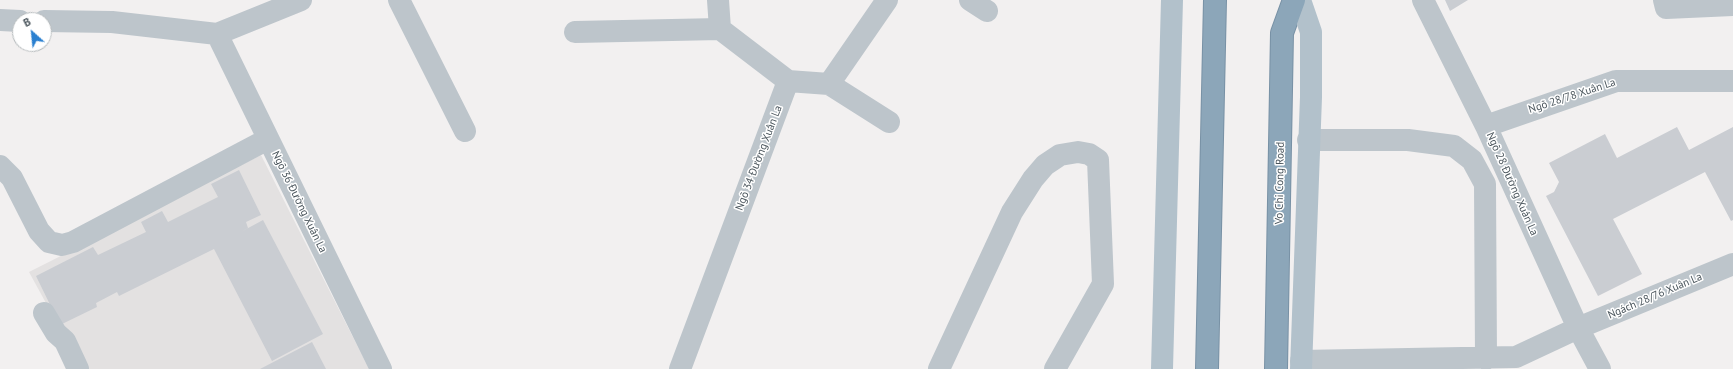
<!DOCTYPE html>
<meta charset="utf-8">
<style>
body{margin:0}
#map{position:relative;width:1733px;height:369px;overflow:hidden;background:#f2f0f0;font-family:"PT Sans",sans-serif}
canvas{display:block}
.north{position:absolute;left:12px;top:12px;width:40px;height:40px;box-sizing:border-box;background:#fff;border:1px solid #b6bbbd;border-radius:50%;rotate:333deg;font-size:11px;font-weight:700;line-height:16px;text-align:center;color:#49545b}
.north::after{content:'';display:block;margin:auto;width:14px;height:18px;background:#2b80d0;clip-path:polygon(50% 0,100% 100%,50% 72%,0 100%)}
</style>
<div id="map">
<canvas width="1733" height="369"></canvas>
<div class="north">B</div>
</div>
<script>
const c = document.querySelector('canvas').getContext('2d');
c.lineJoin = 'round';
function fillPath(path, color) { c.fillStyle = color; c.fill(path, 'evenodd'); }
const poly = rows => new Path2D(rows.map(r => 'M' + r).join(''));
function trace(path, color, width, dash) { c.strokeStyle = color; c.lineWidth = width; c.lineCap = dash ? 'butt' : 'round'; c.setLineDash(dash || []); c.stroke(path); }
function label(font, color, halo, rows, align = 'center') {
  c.font = font + ' "PT Sans",sans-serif'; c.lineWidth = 3; c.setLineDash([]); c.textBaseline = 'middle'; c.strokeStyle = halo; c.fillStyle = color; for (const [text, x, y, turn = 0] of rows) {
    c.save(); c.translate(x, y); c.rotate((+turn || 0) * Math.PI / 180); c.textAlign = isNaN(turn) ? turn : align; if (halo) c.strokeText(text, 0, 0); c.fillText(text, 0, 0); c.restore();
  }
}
const education = poly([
 [261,155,369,369,82,369,29,272]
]);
const building = poly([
 [1445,0,1468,0,1450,11],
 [1677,127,1689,150,1733,127,1733,220,1731,221,1705,172,1613,219,1642,274,1598,296,1546,196,1554,192,1559,182,1549,163,1605,134,1617,158],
 [239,170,261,215,246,222,248,228,239,233,263,220,323,334,272,361,214,249,119,296,117,292,96,303,97,307,60,325,36,276,93,247,98,255,146,232,141,222,162,211,168,222,218,197,211,184],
 [312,342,326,369,260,369]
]);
const minor = poly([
 [399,0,465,131],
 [718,0,720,29,788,81],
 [970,0,987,11],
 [1423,0,1486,126,1578,328,1600,369],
 [1664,0,1666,8,1733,5],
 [0,20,20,21],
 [44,21,112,22,217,34,301,0],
 [575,32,720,29],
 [217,34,381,369],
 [829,84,889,122],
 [1486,126,1616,81,1733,81],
 [1308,140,1408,140,1454,146,1472,160,1485,184,1486,359],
 [0,166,12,178,39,231,49,242,62,245,73,242,268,139],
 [44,313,56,333,65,341,78,369],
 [1301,361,1516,357,1578,328,1733,264],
 [680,369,788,81,829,84,887,0],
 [939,369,1012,212,1033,179,1045,165,1060,155,1078,152,1089,154,1098,160,1103,284,1055,369]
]);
const major = poly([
 [1300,0,1311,32,1311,97,1301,369],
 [1162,369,1172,0]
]);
const highway = poly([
 [1207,369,1215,0],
 [1276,369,1282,33,1294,0]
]);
const streetNames = [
 ["Ngõ 28/78 Xuân La",1572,96,-18],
 ["Ngõ 34 Đường Xuân La",759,158,-69],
 ["Vo Chi Cong Road",1280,183,-89],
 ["Ngõ 28 Đường Xuân La",1512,184,66],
 ["Ngõ 36 Đường Xuân La",299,202,64],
 ["Ngách 28/76 Xuân La",1655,296,-23]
];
fillPath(education, '#e3e1e1');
fillPath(building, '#cacdd2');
trace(highway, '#7891a5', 24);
trace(minor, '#bdc5cb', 22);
trace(major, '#b2c1cb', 22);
trace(highway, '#8ca6b9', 22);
label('11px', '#49545b', '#fff', streetNames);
</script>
